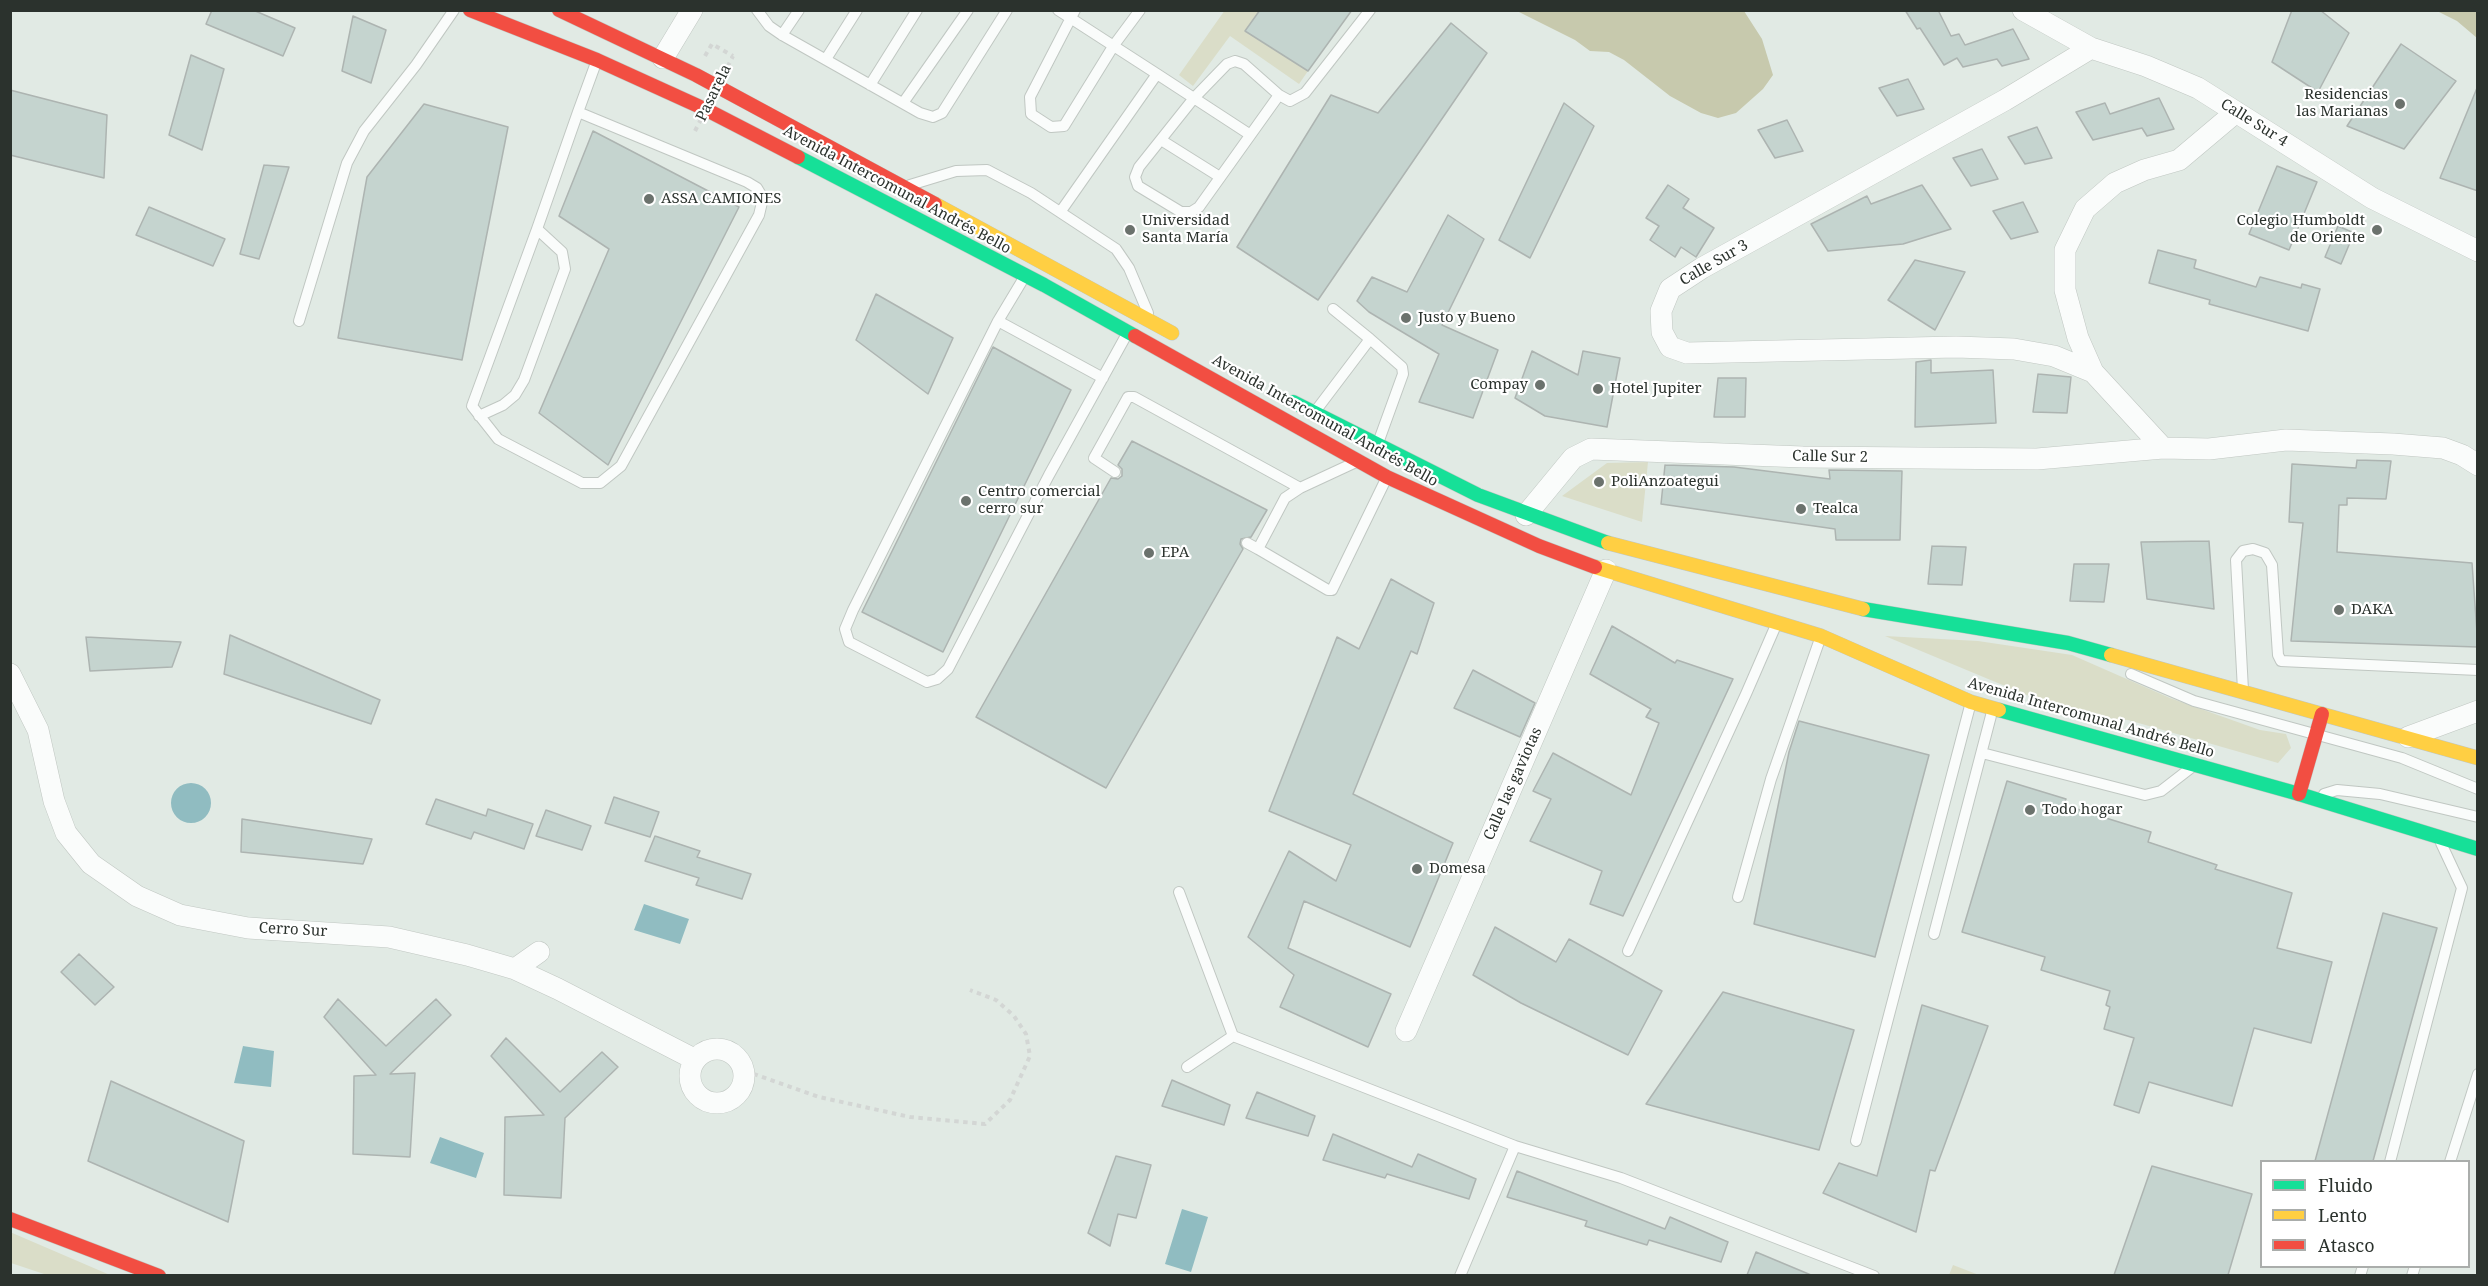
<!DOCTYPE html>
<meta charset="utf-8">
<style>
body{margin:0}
#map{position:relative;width:2488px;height:1286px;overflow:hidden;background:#e1eae4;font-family:"Noto Serif",serif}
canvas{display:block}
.frame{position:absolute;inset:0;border:12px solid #2b322d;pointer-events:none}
.legend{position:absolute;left:2260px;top:1160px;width:210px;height:108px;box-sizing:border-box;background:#fff;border:2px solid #aaadab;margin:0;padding:8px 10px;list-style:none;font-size:18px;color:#2b322d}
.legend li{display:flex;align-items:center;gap:12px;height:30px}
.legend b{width:30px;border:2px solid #aaadab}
</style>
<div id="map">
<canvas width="2488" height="1286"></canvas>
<div class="frame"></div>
<ul class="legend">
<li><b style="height:8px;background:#16e098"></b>Fluido</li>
<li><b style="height:8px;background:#ffcf43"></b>Lento</li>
<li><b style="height:8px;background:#f24e42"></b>Atasco</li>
</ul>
</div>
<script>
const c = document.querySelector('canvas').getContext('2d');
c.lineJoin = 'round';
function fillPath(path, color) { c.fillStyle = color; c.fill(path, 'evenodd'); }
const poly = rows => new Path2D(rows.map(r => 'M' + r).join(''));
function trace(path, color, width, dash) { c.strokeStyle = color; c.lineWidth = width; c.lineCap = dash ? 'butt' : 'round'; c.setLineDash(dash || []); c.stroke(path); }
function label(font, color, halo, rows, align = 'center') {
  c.font = font + ' "Noto Serif",serif'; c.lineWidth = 4.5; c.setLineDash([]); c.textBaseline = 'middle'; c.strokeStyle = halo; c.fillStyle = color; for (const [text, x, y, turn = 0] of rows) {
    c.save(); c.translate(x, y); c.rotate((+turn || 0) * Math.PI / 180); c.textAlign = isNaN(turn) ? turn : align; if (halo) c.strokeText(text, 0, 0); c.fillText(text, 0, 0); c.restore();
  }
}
const green = poly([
 [1225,10,1260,11,1245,31,1308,71,1299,84,1230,36,1193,86,1179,75],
 [1648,462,1642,522,1562,496,1607,463],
 [1885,636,1978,641,2072,655,2170,698,2260,730,2286,734,2291,748,2278,763,2128,720,2077,716],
 [10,1232,110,1275,47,1275,11,1263],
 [1953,1265,1979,1275,1949,1275]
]);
const forest = poly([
 [1517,11,1744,11,1762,39,1773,75,1763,89,1736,113,1718,118,1701,113,1670,96,1624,60,1609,52,1590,51,1575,40],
 [2437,11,2477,11,2477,38,2457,21]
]);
const water = poly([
 '171 803a20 20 0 1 1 40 0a20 20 0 1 1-40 0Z',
 [644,904,689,919,680,944,634,930],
 [243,1046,274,1051,271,1087,234,1083],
 [440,1137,484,1153,476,1178,430,1163],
 [1182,1209,1208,1217,1191,1272,1165,1264]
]);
const building = poly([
 [212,10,253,10,295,28,283,56,206,24,212,10],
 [1260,10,1352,10,1308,71,1245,31,1260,10],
 [1905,10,1938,10,1951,36,1959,34,1965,45,2013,29,2029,59,2002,66,1997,59,1963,67,1957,58,1944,65,1920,28,1917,29,1905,10],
 [2292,10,2320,10,2349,33,2318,92,2272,62,2292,10],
 [353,16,386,30,371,83,342,71,353,16],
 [1451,23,1487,53,1318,300,1237,247,1331,95,1378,113,1451,23],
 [2401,44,2456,81,2404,149,2347,126,2401,44],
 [191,55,224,69,202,150,169,135,191,55],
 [1908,79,1924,109,1897,116,1879,88,1908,79],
 [2477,88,2478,88,2478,191,2440,178,2477,88],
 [10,90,107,115,104,178,10,155,10,90],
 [2159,98,2174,129,2147,136,2142,128,2093,140,2076,112,2105,103,2110,114,2159,98],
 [1564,103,1594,126,1530,258,1499,240,1564,103],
 [424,104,508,127,462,360,338,338,367,177,424,104],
 [1787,120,1803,151,1775,158,1758,130,1787,120],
 [2037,127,2052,158,2025,164,2008,137,2037,127],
 [593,131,739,207,608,465,539,413,609,249,559,216,593,131],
 [1982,149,1998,179,1971,186,1953,158,1982,149],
 [264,165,289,167,259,259,240,254,264,165],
 [2277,166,2317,182,2289,250,2249,234,2277,166],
 [1668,185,1689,199,1683,208,1714,228,1696,257,1681,247,1675,257,1650,240,1659,226,1646,218,1668,185],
 [1922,185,1951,229,1903,244,1828,251,1811,224,1867,196,1871,204,1922,185],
 [2023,202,2038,232,2011,239,1993,211,2023,202],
 [149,207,225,239,213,266,136,235,149,207],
 [1448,215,1484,239,1442,325,1498,350,1473,418,1419,402,1439,354,1369,312,1357,301,1372,277,1407,292,1448,215],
 [2338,226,2354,233,2341,264,2325,257,2338,226],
 [2158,250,2196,260,2194,268,2256,287,2260,277,2301,288,2302,284,2320,289,2308,331,2209,304,2210,300,2149,283,2158,250],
 [1915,260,1965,272,1935,330,1888,300,1915,260],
 [876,294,953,338,928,394,856,340,876,294],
 [993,347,1071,390,943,652,862,612,993,347],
 [1532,351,1578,375,1583,351,1620,358,1607,427,1545,416,1515,398,1532,351],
 [1931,360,1931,373,1993,370,1996,423,1915,427,1916,362,1931,360],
 [2038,374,2071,377,2067,413,2033,412,2038,374],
 [1718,378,1746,378,1745,417,1714,417,1718,378],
 [1132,441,1267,510,1251,537,1241,539,1240,544,1243,549,1106,788,976,717,1111,478,1118,479,1122,476,1122,469,1118,465,1132,441],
 [2357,460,2391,461,2386,499,2347,498,2347,505,2339,505,2337,552,2472,563,2478,647,2291,641,2303,523,2289,522,2292,464,2356,468,2357,460],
 [1665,465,1734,467,1830,479,1829,470,1902,471,1900,540,1836,540,1835,529,1661,504,1665,465],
 [2209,541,2214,609,2147,599,2141,542,2209,541],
 [1932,546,1966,547,1962,585,1928,584,1932,546],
 [2074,564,2109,564,2104,602,2070,601,2074,564],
 [1391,579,1434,603,1417,654,1411,651,1353,794,1453,843,1410,947,1304,901,1288,948,1391,994,1368,1047,1280,1007,1294,975,1248,937,1289,851,1336,881,1351,845,1269,811,1337,637,1359,649,1391,579],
 [1612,626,1675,663,1677,660,1733,679,1623,916,1590,904,1602,871,1530,841,1551,799,1533,791,1553,753,1631,795,1659,723,1646,717,1651,709,1590,674,1612,626],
 [230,635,380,700,371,724,224,674,230,635],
 [86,637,181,642,172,667,90,671,86,637],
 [1473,670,1535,703,1520,737,1454,708,1473,670],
 [1799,721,1929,755,1875,957,1754,924,1789,752,1799,721],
 [2007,781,2066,799,2064,805,2151,832,2148,842,2217,865,2215,869,2292,893,2277,948,2332,962,2311,1043,2254,1028,2232,1106,2149,1082,2139,1113,2114,1105,2134,1038,2104,1029,2110,1007,2106,1005,2110,991,2041,970,2045,957,1962,932,2007,781],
 [614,797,659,812,650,837,605,823,614,797],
 [436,799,486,816,488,809,533,824,524,849,474,832,471,839,426,824,436,799],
 [546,810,591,826,582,850,536,836,546,810],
 [242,819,372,839,363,864,241,852,242,819],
 [655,836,700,851,697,857,751,874,742,899,696,885,699,878,645,861,655,836],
 [2383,913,2437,928,2373,1161,2315,1161,2383,913],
 [1495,927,1556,962,1569,939,1662,991,1628,1055,1521,1003,1473,975,1495,927],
 [79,954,114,987,95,1005,61,972,79,954],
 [1723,992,1854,1030,1819,1150,1646,1104,1723,992],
 [338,999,386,1046,436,999,451,1015,390,1074,415,1073,410,1157,353,1154,354,1076,376,1075,324,1017,338,999],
 [1922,1005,1988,1026,1935,1171,1930,1170,1916,1232,1823,1193,1839,1163,1877,1176,1922,1005],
 [506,1038,560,1092,602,1052,618,1067,565,1118,561,1198,504,1195,505,1117,544,1115,491,1056,506,1038],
 [1172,1080,1230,1105,1224,1125,1162,1106,1172,1080],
 [111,1081,244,1141,228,1222,88,1161,111,1081],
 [1257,1092,1315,1116,1308,1136,1246,1118,1257,1092],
 [1333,1134,1412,1167,1418,1154,1476,1179,1469,1199,1387,1174,1385,1178,1323,1160,1333,1134],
 [1116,1156,1151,1165,1136,1218,1118,1214,1110,1246,1088,1233,1116,1156],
 [2152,1166,2252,1194,2228,1275,2114,1275,2152,1166],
 [1517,1171,1665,1229,1670,1217,1728,1242,1721,1262,1649,1240,1647,1245,1585,1226,1587,1221,1507,1197,1517,1171],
 [1756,1252,1811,1275,1747,1275,1756,1252]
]);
const path = poly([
 [705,56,712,44,733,56],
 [745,1071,819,1097,910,1117,985,1124,1010,1100,1030,1056,1026,1034,1014,1016,996,1000,970,990]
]);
const lane = poly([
 [757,10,769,26,782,35,920,113,933,117,942,113,1007,10],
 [1058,10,1157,74,1061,211],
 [1075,10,1030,97,1031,114,1051,127,1064,126,1114,45,1140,10],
 [782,35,799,10],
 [826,59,857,10],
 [1235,61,1244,64,1279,95,1199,207,1191,212,1181,212,1138,186,1135,177,1139,167,1194,98,1227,64,1235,61],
 [1157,74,1249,134],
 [870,85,917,10],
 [1279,95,1290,101,1305,93,1370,10],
 [903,103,968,10],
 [578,112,747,182,757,188,763,198,759,215,621,466,600,483,582,483,498,439,472,406,537,229,578,112,597,60],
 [1161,140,1220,177],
 [910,185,956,171,987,170,1031,193,1116,249,1129,268,1148,313],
 [1025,276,998,321,853,610,845,629,849,642,927,682,937,679,948,669,1049,475,1128,332],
 [1333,309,1370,339],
 [299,321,347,163,364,131,416,65,454,10],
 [998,321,1103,378],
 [1314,413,1370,339,1402,367,1403,374,1378,443],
 [479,416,503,405,515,395,524,380,565,269,562,252,537,229],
 [1115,472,1094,458,1128,397,1134,397,1300,488,1285,498,1258,549,1247,543],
 [1300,488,1356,462],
 [1258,549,1328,590,1332,590,1387,477],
 [2131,674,2194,701,2402,758,2478,789],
 [2243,690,2236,560,2243,551,2253,549,2265,553,2272,565,2278,655,2281,661,2478,670],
 [1982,753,2145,795,2161,791,2192,767],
 [2324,794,2337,790,2380,794,2478,817],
 [1179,892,1233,1036,1515,1146,1621,1178,1874,1276],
 [1738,897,1771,779,1821,636],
 [1934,934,1993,708],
 [1628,951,1746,694,1776,625],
 [1187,1067,1233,1036],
 [1856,1141,1971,702],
 [2390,1162,2462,888,2441,843],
 [2450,1162,2478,1074],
 [1460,1276,1515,1146],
 [2360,1276,2363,1266],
 [2412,1276,2415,1266]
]);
const street = poly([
 [2023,10,2091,48,2146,66,2198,88,2372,198,2478,251],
 [2091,48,2005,100,1702,268,1670,289,1661,311,1662,332,1670,347,1687,353,1956,347,2014,349,2054,356,2093,372],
 [663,58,692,10],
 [2236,112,2179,160,2144,170,2115,183,2085,209,2065,250,2065,290,2078,338,2093,372,2163,448,2209,449,2286,440,2393,444,2443,448,2462,455,2478,465],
 [1526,515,1573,458,1591,449,1803,457,2037,459,2163,448],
 [10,674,38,730,54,801,66,833,91,864,137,896,180,915,248,928,389,937,467,955,515,969,558,989,694,1059],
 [2408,737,2478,711],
 [515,969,539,952],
 [1406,1031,1606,570],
 '690 1076a27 27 0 1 1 54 0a27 27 0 1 1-54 0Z'
]);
const fast = poly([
 [798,157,1044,285,1135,336],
 [1293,402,1478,495,1608,543],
 [1863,609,2068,643,2111,655],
 [1999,710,2299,794,2478,849]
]);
const slow = poly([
 [935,204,1172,333],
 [1608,543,1863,609],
 [1595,567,1821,636,1971,702,1999,710],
 [2111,655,2478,758]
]);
const jam = poly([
 [470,10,597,60,707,110,798,157],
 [559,10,696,75,935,204],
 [1135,336,1387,477,1539,546,1595,567],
 [2299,794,2322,714],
 [10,1219,159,1276]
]);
const pathBridge = poly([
 [695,131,733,56]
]);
const markers = [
 [2400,104,6,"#6b726d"],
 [649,199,6,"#6b726d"],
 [1130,230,6,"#6b726d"],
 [2377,230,6,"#6b726d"],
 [1406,318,6,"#6b726d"],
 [1540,385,6,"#6b726d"],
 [1598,389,6,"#6b726d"],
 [1599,482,6,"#6b726d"],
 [966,501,6,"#6b726d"],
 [1801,509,6,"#6b726d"],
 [1149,553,6,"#6b726d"],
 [2339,610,6,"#6b726d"],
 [2030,810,6,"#6b726d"],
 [1417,869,6,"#6b726d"]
];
const streetNames = [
 ["Pasarela",714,93,-64],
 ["Calle Sur 4",2254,123,32],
 ["Avenida Intercomunal Andrés Bello",897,190,28],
 ["Calle Sur 3",1714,263,-30],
 ["Avenida Intercomunal Andrés Bello",1325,421,29],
 ["Calle Sur 2",1830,457,1],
 ["Avenida Intercomunal Andrés Bello",2091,718,16],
 ["Calle las gaviotas",1513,784,-66],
 ["Cerro Sur",293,930,3]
];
const poiNames = [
 ["Residencias",2388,95,"right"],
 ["las Marianas",2388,112,"right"],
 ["ASSA CAMIONES",661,199],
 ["Universidad",1142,221],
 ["Santa María",1142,238],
 ["Colegio Humboldt",2365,221,"right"],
 ["de Oriente",2365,238,"right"],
 ["Justo y Bueno",1418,318],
 ["Compay",1528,385,"right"],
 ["Hotel Jupiter",1610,389],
 ["PoliAnzoategui",1611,482],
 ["Centro comercial",978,492],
 ["cerro sur",978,509],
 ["Tealca",1813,509],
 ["EPA",1161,553],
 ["DAKA",2351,610],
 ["Todo hogar",2042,810],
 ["Domesa",1429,869]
];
fillPath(green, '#daddc8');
fillPath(forest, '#c7c9ad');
fillPath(water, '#90bcc1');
fillPath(building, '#c5d4cf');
trace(building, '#adb4b1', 1.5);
trace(lane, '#c0c7c2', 12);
trace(street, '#c0c7c2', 22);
trace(fast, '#c0c7c2', 15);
trace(slow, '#c0c7c2', 15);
trace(jam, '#c0c7c2', 15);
trace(path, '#d3d6d4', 4, [4.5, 4.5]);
trace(lane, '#fafcfb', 10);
trace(street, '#fafcfb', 21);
trace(fast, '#16e098', 14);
trace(slow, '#ffcf43', 14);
trace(jam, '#f24e42', 14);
trace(pathBridge, '#d3d6d4', 4, [4.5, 4.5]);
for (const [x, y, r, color] of markers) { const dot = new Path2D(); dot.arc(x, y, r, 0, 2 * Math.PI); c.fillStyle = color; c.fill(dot); trace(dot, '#fff', 2); }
label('15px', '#2b322d', '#fff', streetNames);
label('15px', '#2b322d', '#fff', poiNames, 'left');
</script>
